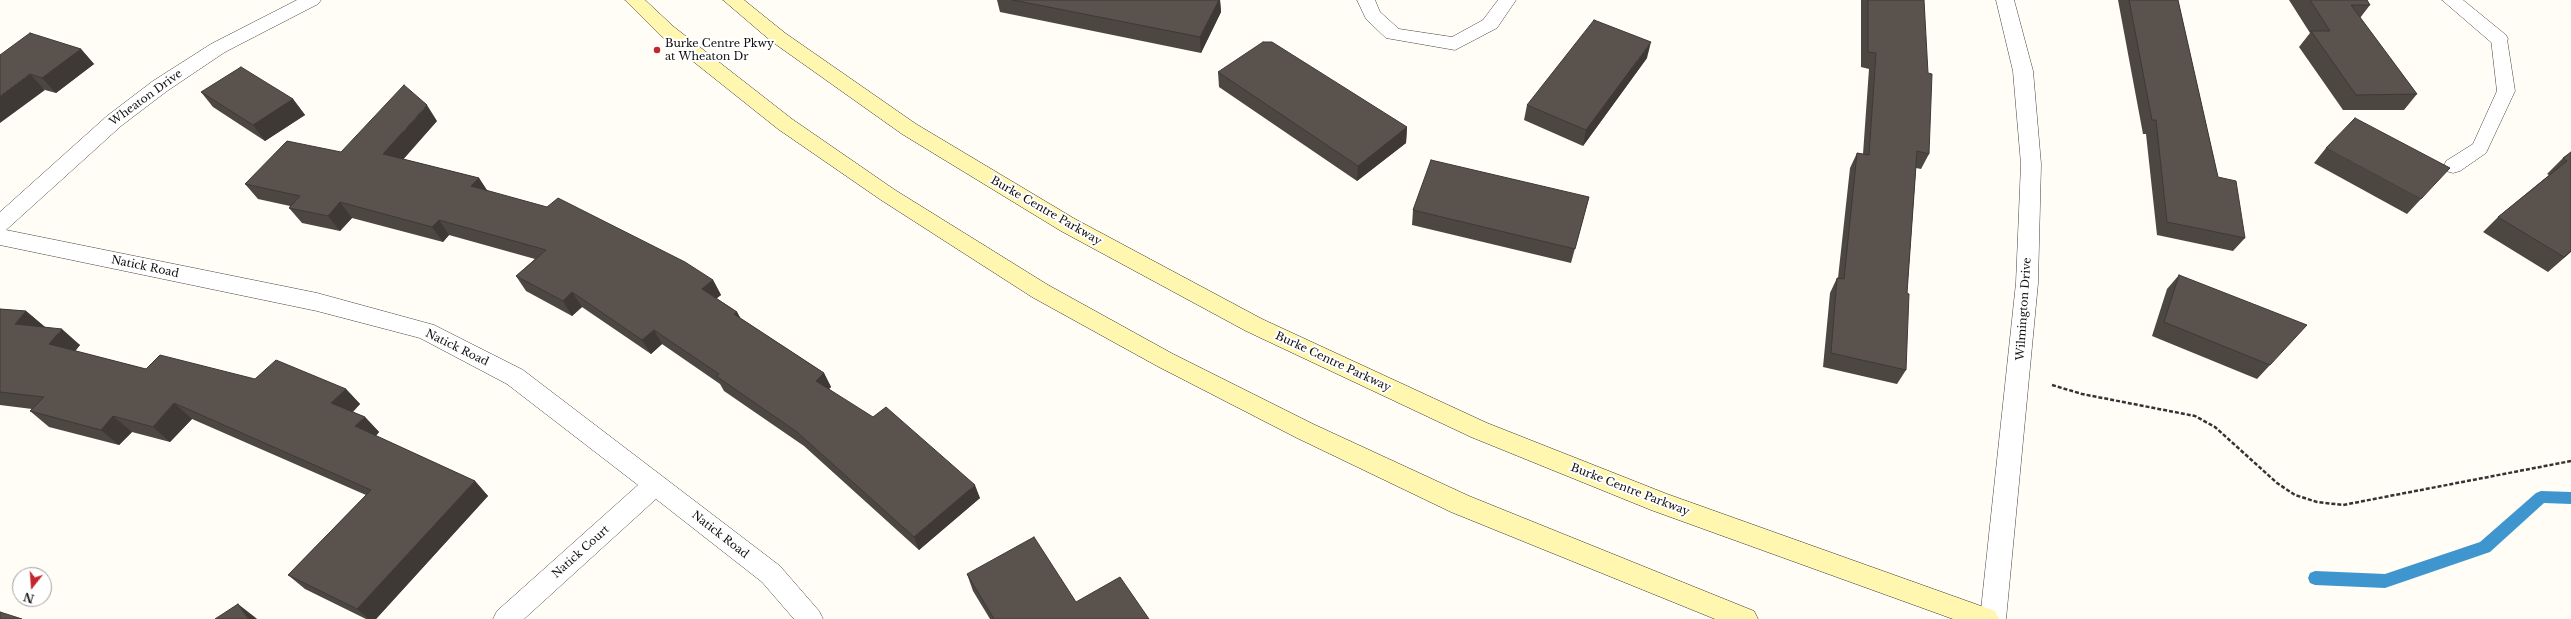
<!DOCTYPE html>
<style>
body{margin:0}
#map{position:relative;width:2571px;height:619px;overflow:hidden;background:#fffdf5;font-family:"Libre Baskerville",serif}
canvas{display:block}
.north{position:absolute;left:12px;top:567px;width:40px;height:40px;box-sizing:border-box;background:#fff;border:1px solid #a0a0a0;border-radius:50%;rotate:197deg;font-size:11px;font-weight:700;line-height:16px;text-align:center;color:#111}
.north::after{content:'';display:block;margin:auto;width:14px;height:18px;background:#c4262e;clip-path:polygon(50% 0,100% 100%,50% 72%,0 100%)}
</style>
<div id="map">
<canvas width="2571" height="619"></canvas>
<div class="north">N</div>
</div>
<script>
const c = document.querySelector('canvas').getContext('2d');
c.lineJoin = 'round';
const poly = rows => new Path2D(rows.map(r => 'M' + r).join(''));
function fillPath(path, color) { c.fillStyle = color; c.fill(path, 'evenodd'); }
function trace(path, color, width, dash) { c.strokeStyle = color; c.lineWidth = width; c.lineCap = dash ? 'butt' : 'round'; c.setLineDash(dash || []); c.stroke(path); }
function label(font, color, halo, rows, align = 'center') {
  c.font = font + ' "Libre Baskerville",serif'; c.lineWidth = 4; c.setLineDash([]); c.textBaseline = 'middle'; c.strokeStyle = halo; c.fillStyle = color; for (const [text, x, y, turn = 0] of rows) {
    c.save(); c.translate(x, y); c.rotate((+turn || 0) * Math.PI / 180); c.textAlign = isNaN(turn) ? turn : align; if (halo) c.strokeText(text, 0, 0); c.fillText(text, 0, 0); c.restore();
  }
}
const stream = poly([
 [2541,491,2571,492,2571,504,2544,503,2490,552,2385,588,2315,585,2310,583,2308,578,2310,573,2315,571,2385,574,2480,542,2536,493,2541,491]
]);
const path = poly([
 [2052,385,2082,394,2195,416,2215,427,2277,483,2295,495,2317,502,2343,505,2571,461]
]);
const service = poly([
 [2499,33,2505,35,2507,39,2515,91,2486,153,2460,171,2453,173,2446,171,2444,166,2446,161,2473,144,2497,91,2491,39,2493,35,2499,33]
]);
const minor = poly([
 [297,0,321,0,318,4,225,52,167,91,121,126,6,230,317,293,434,325,523,370,780,566,819,611,823,619,794,619,762,582,656,499,524,619,493,619,497,611,638,485,507,384,420,338,317,311,0,245,0,212,107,116,153,81,211,44,297,0],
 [1357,0,1375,0,1380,12,1399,29,1452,37,1483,20,1498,0,1516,0,1497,28,1455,50,1386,38,1366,19,1357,0],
 [1996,0,2014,0,2033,71,2041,164,2038,283,2006,619,1980,619,2016,283,2021,164,2013,71,1996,0],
 [2442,0,2463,0,2506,35,2508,39,2506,43,2499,45,2492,43,2442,0]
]);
const secondary = poly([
 [625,0,645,0,674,27,792,119,895,190,1048,285,1173,354,1313,424,1469,496,1754,611,1758,619,1715,619,1451,512,1297,438,1157,366,1032,297,881,200,778,129,660,35,625,0],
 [723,0,744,0,785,33,916,124,1075,219,1262,319,1487,423,1667,494,1995,611,1999,619,1953,619,1651,510,1471,437,1246,331,1061,231,902,134,771,41,723,0]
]);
const wall = poly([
 [997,0,1220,0,1221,12,1201,53,1000,12],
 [1861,0,1924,0,1929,154,1921,169,1916,168,1907,293,1906,370,1897,384,1823,367,1830,293,1837,278,1838,278,1850,168,1857,153,1863,154,1869,69,1861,67],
 [2118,0,2178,0,2218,177,2245,238,2233,251,2157,235,2146,134,2143,134],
 [2289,0,2367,0,2370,5,2360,18,2417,94,2404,110,2343,110,2299,47,2310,33],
 [81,49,94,64,56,93,45,90,0,55],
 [1647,58,1583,146,1524,120,1527,105],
 [1218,72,1407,127,1406,143,1357,181,1219,87],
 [201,92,293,99,305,115,265,141,213,107],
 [437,121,403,159,479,178,487,191,713,280,721,295,716,298,737,312,740,318,824,373,831,387,829,389,980,498,919,550,804,446,724,391,720,384,662,344,651,354,582,307,572,316,526,291,516,276,535,259,449,235,443,242,352,218,340,231,302,223,289,208,290,206,258,199,245,184],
 [2326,148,2421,199,2407,214,2314,163],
 [2571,152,2571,252,2548,272,2483,232,2498,217,2549,175,2547,174,2563,158],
 [1589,197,1571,263,1412,225,1413,210],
 [2179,275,2270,365,2257,379,2152,336,2167,289],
 [0,309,26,311,45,327,80,345,75,351,146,369,346,389,360,404,353,412,365,417,379,432,376,436,475,481,488,496,376,619,366,619,305,589,288,575,366,495,192,419,170,442,132,432,119,445,49,427,30,411,32,409,0,405],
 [967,574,1076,602,1149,619,990,619,973,591]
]);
const shadedWall = poly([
 [1219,0,1220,0,1221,12,1201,53,1200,37],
 [1651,42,1647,58,1583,146,1586,130],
 [81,49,94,64,56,93,42,78],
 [30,74,45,90,0,123,0,96],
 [293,99,305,115,265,141,253,125],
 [427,105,437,121,394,170,383,154],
 [1407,127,1406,143,1357,181,1358,166],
 [479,178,489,193,471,186],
 [340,202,352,218,340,231,328,216],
 [439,220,449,235,443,242,432,227],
 [713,280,721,295,710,304,702,289],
 [572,292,582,307,572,316,563,301],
 [26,311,45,327,15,324],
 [737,312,745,326,734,314],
 [62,329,80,345,68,360,49,344],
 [654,330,662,344,651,354,642,340],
 [824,373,831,387,822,395,816,381],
 [346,389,360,404,346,418,331,403],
 [174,403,192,419,170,442,153,427],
 [113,416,132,432,119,445,101,430],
 [365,417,379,432,370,442,355,426],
 [475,481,488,496,376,619,369,619,357,609],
 [975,485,980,498,919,550,914,537],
 [238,604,256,618,257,619,248,619]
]);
const building = poly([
 [1013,0,1219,0,1200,37,1013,0],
 [1868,0,1924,0,1928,73,1932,74,1929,154,1917,151,1907,293,1909,294,1906,370,1831,353,1837,278,1844,279,1857,153,1869,155,1876,53,1868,52,1868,0],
 [2129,0,2178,0,2218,177,2236,181,2245,238,2167,222,2156,120,2152,120,2129,0],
 [2310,0,2367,0,2370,5,2351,5,2417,94,2356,95,2311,31,2330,31,2310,0],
 [1594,20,1651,42,1586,130,1527,105,1594,20],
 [30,33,81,49,42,78,30,74,0,96,0,55,30,33],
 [1263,42,1272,42,1407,127,1358,166,1218,72,1263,42],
 [241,67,293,99,253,125,201,92,241,67],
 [404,85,427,105,383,154,479,178,471,186,547,207,558,198,685,262,713,280,702,289,737,312,734,314,824,373,816,381,873,417,886,407,975,485,914,537,797,432,716,376,719,374,654,330,642,340,572,292,563,301,516,276,546,250,439,220,432,227,340,202,328,216,289,208,300,196,245,184,287,141,341,152,404,85],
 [2355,118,2450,168,2421,199,2326,148,2355,118],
 [2571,152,2571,251,2564,257,2498,217,2567,161,2563,158,2571,152],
 [1431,160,1589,197,1575,249,1413,210,1431,160],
 [2179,275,2307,325,2270,365,2164,322,2179,275],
 [0,309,26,311,15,324,62,329,49,344,146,369,160,355,255,379,276,360,346,389,331,403,365,417,355,426,475,481,357,609,288,575,371,490,174,403,153,427,113,416,101,430,30,411,44,397,0,392,0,309],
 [1034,537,1076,602,1120,577,1149,619,994,619,967,574,1034,537],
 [238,604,248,619,215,619,238,604],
 [0,612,22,619,0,619,0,612]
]);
const markers = [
 [657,50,4,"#c4262e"]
];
const poiNames = [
 ["Burke Centre Pkwy",665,44],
 ["at Wheaton Dr",665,57]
];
const streetNames = [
 ["Wheaton Drive",146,98,-36],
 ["Burke Centre Parkway",1046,211,30],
 ["Natick Road",145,267,12],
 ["Wilmington Drive",2024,309,-86],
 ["Natick Road",457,348,26],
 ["Burke Centre Parkway",1333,362,25],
 ["Burke Centre Parkway",1630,490,21],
 ["Natick Road",720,535,38],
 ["Natick Court",581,552,-42]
];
fillPath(stream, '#3f96cf');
trace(service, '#444', 1);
trace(minor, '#444', 1);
trace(secondary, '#333', 1);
trace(path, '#333', 2.5, [4, 2]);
fillPath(service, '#fff');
fillPath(minor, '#fff');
fillPath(secondary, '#fff6b0');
fillPath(wall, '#4d4742');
fillPath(shadedWall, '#3f3936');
fillPath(building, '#5a524d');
trace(building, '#3f3936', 1);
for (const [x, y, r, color] of markers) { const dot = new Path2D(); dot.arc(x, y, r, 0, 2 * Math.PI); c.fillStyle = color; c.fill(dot); trace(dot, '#fff', 1.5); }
label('11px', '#111', '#fff', poiNames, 'left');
label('11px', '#111', '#fff', streetNames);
</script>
